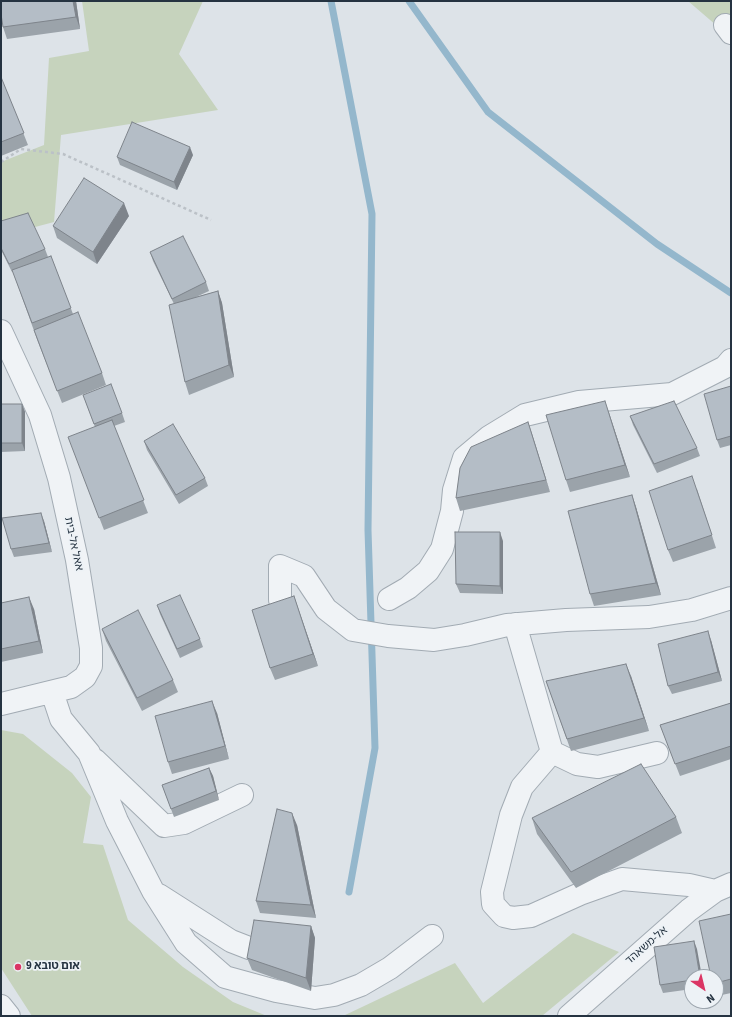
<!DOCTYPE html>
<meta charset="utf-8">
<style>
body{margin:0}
#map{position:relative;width:732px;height:1017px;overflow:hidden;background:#dde3e8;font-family:"Source Sans 3",sans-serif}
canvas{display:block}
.frame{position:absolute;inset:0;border:2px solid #253341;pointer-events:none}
.north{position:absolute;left:684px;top:969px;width:40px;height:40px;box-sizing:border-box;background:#edf2f6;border:1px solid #9da6ae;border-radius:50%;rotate:145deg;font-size:11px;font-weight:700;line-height:16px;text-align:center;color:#253341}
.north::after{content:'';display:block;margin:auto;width:14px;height:18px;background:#db3564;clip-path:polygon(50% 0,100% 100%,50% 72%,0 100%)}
</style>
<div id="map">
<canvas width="732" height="1017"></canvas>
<div class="frame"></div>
<div class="north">N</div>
</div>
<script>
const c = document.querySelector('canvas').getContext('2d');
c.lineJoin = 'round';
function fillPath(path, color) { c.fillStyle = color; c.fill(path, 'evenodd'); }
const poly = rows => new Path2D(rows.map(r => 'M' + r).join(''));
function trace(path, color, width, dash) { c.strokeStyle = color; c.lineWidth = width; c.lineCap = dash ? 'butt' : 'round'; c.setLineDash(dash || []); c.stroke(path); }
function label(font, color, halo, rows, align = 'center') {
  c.font = font + ' "Source Sans 3","Noto Sans Hebrew",sans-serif'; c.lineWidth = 3.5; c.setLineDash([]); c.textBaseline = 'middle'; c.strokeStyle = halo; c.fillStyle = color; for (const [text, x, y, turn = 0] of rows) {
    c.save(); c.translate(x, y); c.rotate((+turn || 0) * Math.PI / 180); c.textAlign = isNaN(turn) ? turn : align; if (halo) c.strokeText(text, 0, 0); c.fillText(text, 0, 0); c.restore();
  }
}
const green = poly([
 [82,1,203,1,179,54,218,110,61,135,54,222,1,236,1,162,44,145,49,58,89,51],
 [688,1,731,1,731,38],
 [1,730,23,734,72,773,91,797,83,843,103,845,128,920,183,967,233,1002,267,1016,32,1016,1,968],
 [573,933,619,952,542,1016,343,1016,455,963,483,1003]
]);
const stream = poly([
 [331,1,372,214,368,530,375,748,349,892],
 [409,1,488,112,657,244,731,293]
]);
const path = poly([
 [1,162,21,149,63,154,211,220]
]);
const minor = poly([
 [725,25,731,33],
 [1,331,40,415,59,478,77,560,91,648,91,666,85,677,71,687,1,704],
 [389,599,408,588,428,571,442,549,452,511,454,490,464,458,489,437,525,415,579,402,672,394,725,367,731,360],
 [280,600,280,566,304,576,326,609,353,630,388,636,434,640,465,635,507,625,566,620,649,617,692,610,731,598],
 [515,624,552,752,577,764,598,767,657,753],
 [52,692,61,719,89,753,117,821,153,891,186,943,225,977,276,991,315,998,334,995,361,985,390,968,432,936],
 [552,752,522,787,511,815,492,892,493,904,504,916,513,918,531,916,580,894,622,879,689,885,715,891],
 [95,760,164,826,184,823,242,795],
 [159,895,231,941,249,948],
 [1,1006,9,1016],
 [569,1016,689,910,715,891,731,884]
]);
const wall = poly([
 [1,1,76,1,80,29,7,39,3,27],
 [1,77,28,145,1,156],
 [193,155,177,190,120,165,117,157],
 [129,216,97,264,57,238,53,226],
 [1,221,45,249,48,257,51,256,73,314,102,373,106,385,62,403,38,342,13,272,12,272,1,250],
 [150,252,206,282,209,291,196,297,218,291,222,303,234,377,189,395,185,382,174,304,153,261],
 [1,369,1,404,22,404,25,412,25,451,1,452],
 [731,386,731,445,720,448,717,440],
 [83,395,122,413,125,422,114,426,148,513,104,530,73,449,95,427],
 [609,413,630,477,570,492,566,480],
 [630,416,697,448,700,456,657,473,633,425],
 [528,422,532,434,550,492,460,511,456,498],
 [144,441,205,478,208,486,179,504,147,450],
 [697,489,716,548,673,562,668,550],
 [632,495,636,507,661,595,594,606,590,594],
 [44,521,52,552,14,557,11,549],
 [503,541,503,594,460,593,456,584],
 [294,596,318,666,275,680,270,668],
 [1,603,34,609,43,653,1,662],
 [157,605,200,639,203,647,180,658,160,614],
 [102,629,173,680,178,692,142,711,106,641],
 [711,640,722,681,672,694,668,686],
 [631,676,649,731,571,751,546,681],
 [731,703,731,759,680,776,660,725],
 [217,713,229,759,172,774,168,762],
 [209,768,213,776,219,800,174,817,162,785],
 [676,817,682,833,576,888,537,834,532,818],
 [297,825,316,918,260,913,256,901],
 [731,914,731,993,717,996,716,994,716,977],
 [311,926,315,938,311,991,252,970,247,958],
 [697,949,692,977,692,989,663,993,660,985]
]);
const shadedWall = poly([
 [73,1,76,1,80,29,76,17],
 [190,147,193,155,177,190,174,182],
 [124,203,129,216,97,264,93,252],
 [218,291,222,303,234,377,229,365],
 [605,401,609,413,630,477,625,465],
 [22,404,25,412,25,451,22,443],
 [528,422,532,434,550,492,546,480],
 [632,495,636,507,661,595,656,583],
 [41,513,44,521,52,552,49,543],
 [500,532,503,541,503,594,500,586],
 [294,596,298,608,318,666,313,654],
 [29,597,34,609,43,653,39,641],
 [708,631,711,640,722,681,718,672],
 [626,664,631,676,649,731,644,718],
 [212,701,217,713,229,759,225,746],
 [209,768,213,776,219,800,216,791],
 [292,813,297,825,316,918,311,905],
 [311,926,315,938,311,991,306,978],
 [694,941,697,949,702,977,700,977]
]);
const building = poly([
 [1,1,73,1,76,17,3,27,1,14,1,1],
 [1,77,24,133,1,142,1,77],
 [132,122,190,147,174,182,117,157,132,122],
 [84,178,124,203,93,252,53,226,84,178],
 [28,213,45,249,9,264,1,248,1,221,28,213],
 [183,236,206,282,172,299,150,252,183,236],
 [51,256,71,308,32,323,12,270,51,256],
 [218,291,229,365,185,382,169,305,218,291],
 [78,312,102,373,57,391,34,330,78,312],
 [111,384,122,413,94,424,83,395,111,384],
 [731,386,731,436,717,440,704,394,731,386],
 [605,401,625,465,566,480,546,415,605,401],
 [674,401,697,448,654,464,630,416,674,401],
 [1,404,22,404,22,443,1,443,1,404],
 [112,420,144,500,99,518,68,437,112,420],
 [528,422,546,480,456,498,460,468,471,447,528,422],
 [173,424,205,478,176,495,144,441,173,424],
 [692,476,712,535,668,550,649,491,692,476],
 [632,495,656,583,590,594,568,511,632,495],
 [41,513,49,543,11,549,2,518,41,513],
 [455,532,500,532,500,586,456,584,455,532],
 [180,595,200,639,177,649,157,605,180,595],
 [294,596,313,654,270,668,252,610,294,596],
 [29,597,39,641,1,649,1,603,29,597],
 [138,610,173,680,137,698,102,629,138,610],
 [708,631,718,672,668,686,658,644,708,631],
 [626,664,644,718,567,739,546,681,626,664],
 [212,701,225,746,168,762,155,716,212,701],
 [731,703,731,746,675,764,660,725,731,703],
 [641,764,676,817,571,872,532,818,641,764],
 [209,768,216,791,171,809,162,785,209,768],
 [277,809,292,813,311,905,256,901,277,809],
 [731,914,731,979,716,983,716,977,711,977,699,921,731,914],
 [254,920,311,926,306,978,247,958,254,920],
 [694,941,700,977,692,977,692,980,660,985,654,947,694,941]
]);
const markers = [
 [18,967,4,"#db3564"]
];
const streetNames = [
 ["אאל אל-בית",73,544,78],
 ["אל-משאהד",647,946,-41]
];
const poiNames = [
 ["אום טובא 9",26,967]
];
fillPath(green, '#c6d3bd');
trace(stream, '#94b7cc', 7);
trace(minor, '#a2abb3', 24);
trace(path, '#bbc1c7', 2.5, [3, 3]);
trace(minor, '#f0f3f6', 22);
fillPath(wall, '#9ba3aa');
fillPath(shadedWall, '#7e848b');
fillPath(building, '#b4bdc6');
trace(building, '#7e848b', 1);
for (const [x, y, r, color] of markers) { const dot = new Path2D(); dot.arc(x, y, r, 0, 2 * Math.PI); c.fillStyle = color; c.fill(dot); trace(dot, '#edf2f6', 1.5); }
label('11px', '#253341', '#edf2f6', streetNames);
label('bold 11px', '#253341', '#edf2f6', poiNames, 'left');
</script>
